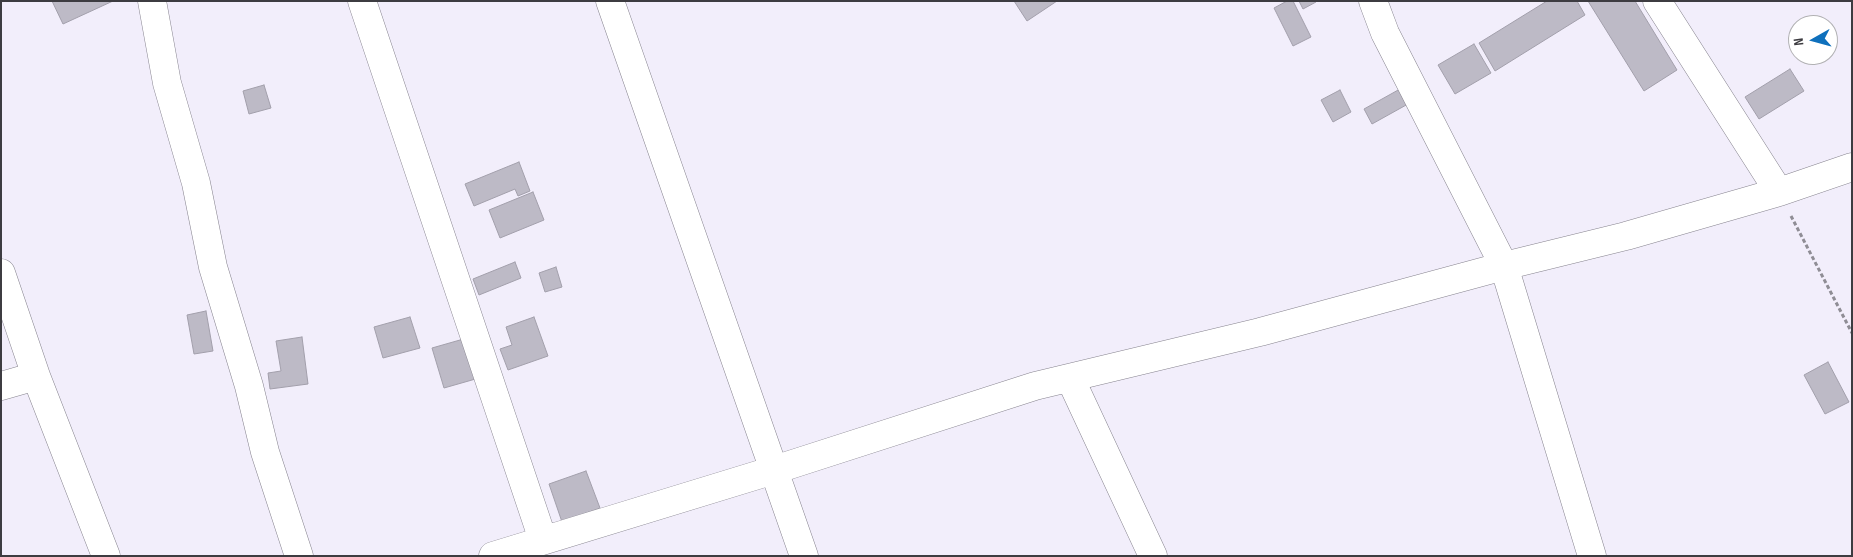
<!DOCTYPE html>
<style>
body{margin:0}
#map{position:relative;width:1853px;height:557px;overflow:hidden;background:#f2eefb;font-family:"Sofia Sans Condensed",sans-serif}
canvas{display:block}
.frame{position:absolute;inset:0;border:2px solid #3d3c41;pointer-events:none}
.north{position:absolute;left:1788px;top:15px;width:50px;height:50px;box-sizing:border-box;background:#fff;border:1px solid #b1b1b3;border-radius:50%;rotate:263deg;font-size:14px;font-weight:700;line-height:20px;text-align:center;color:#3d3c41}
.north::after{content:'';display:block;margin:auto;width:18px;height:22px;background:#0f70bc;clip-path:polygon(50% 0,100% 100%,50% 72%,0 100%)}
</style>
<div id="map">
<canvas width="1853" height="557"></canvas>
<div class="frame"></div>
<div class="north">N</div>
</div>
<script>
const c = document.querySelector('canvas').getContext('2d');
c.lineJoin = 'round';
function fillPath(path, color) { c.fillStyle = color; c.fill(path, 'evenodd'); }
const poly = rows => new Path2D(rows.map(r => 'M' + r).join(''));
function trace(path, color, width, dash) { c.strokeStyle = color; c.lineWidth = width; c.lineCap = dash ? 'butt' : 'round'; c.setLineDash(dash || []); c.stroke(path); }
const building = poly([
 [52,1,113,1,63,24,52,1],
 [1014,1,1057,1,1027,21,1014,1],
 [1287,1,1293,1,1311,37,1293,46,1274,8,1287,1],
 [1299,1,1316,1,1316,2,1303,9,1299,1],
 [1547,1,1577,1,1585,15,1495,71,1479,43,1547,1],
 [1588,1,1635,1,1677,70,1644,91,1588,1],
 [1474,44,1491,73,1455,94,1438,65,1474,44],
 [1790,69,1804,91,1759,119,1745,97,1790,69],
 [264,85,271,108,249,114,243,91,264,85],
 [1400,89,1408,104,1372,124,1364,109,1400,89],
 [1340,90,1351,112,1333,122,1321,100,1340,90],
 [519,162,530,191,518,196,515,189,474,206,465,184,519,162],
 [533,192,544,220,500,238,489,210,533,192],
 [515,262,521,278,479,295,473,279,515,262],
 [556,267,562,287,545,292,539,273,556,267],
 [206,311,213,351,194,354,187,315,206,311],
 [410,317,420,348,383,358,374,327,410,317],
 [534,317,548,356,508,370,500,349,512,345,506,327,534,317],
 [302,337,308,384,270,389,268,373,281,371,276,341,302,337],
 [467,338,479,378,444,388,432,348,467,338],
 [1828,362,1849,402,1825,414,1804,375,1828,362],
 [586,471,600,508,562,522,549,484,586,471]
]);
const path = poly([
 [1791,216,1852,333]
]);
const street = poly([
 [152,1,167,83,196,183,213,267,249,386,265,452,299,556],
 [362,1,543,540],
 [610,1,804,556],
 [1373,1,1385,33,1504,266,1592,556],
 [1657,1,1779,192],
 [1,273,36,376,106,556],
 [1070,378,1153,556],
 [1,386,36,376],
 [493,556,774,470,1035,386,1260,332,1504,266,1626,236,1779,192,1852,167]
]);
fillPath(building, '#bdbac6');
trace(building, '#a29fab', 1);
trace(street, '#87848f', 29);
trace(path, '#8f8d95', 3, [4, 2.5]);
trace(street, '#fff', 28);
</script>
